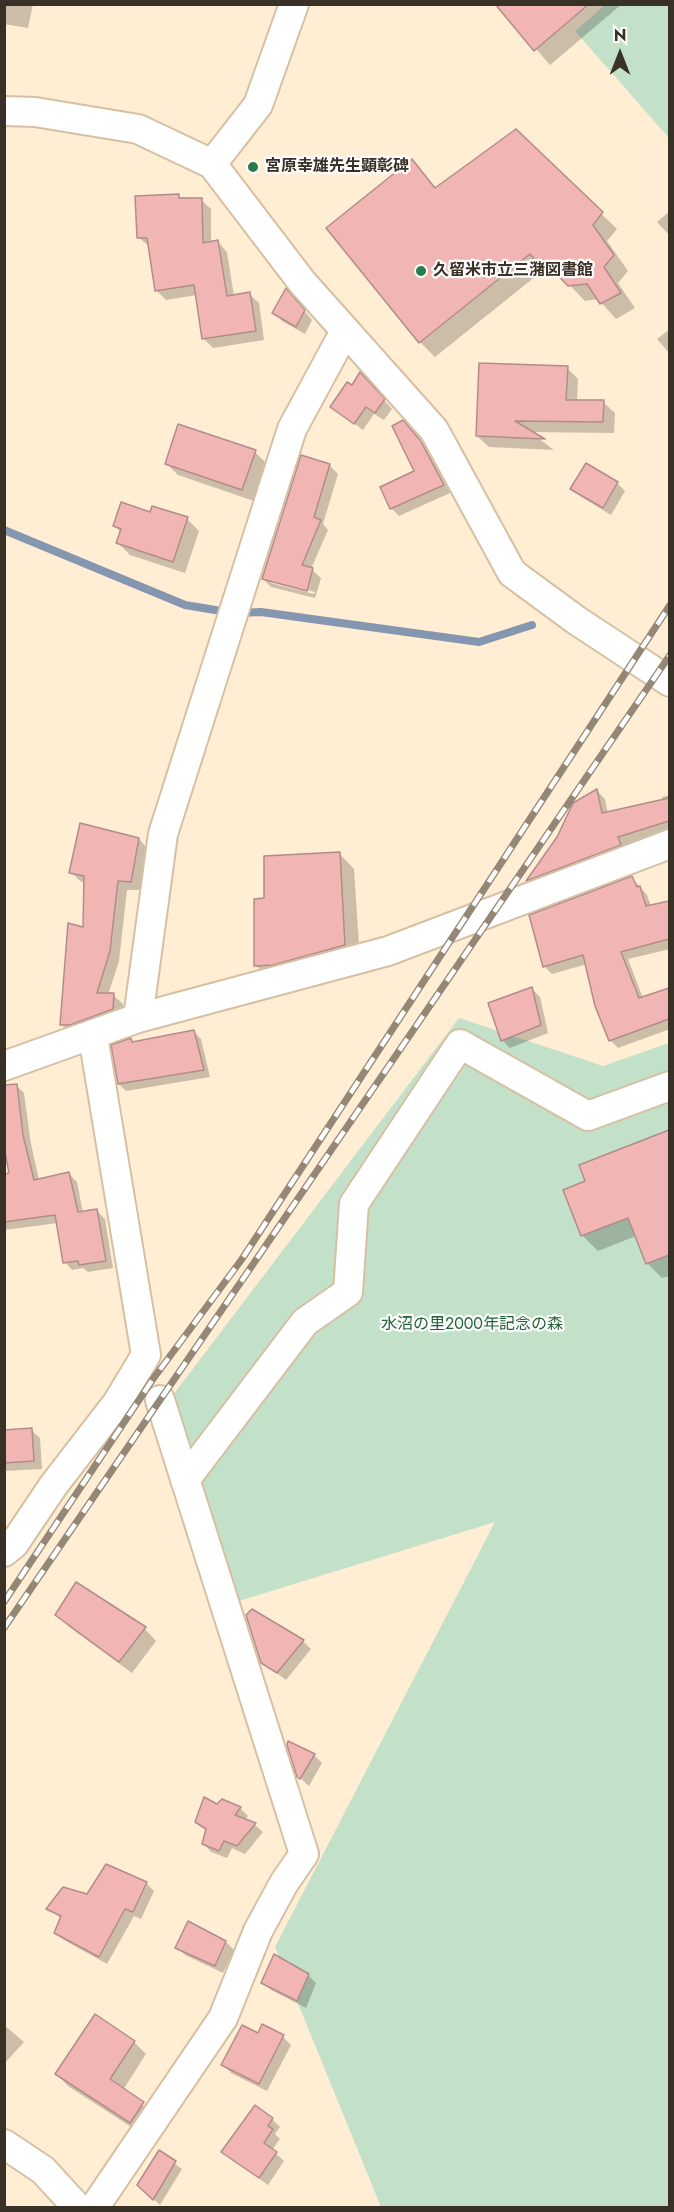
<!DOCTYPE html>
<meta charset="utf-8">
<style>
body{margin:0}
#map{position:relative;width:674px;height:2212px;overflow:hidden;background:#ffedd4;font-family:Jost,sans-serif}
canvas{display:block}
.frame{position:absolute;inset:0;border:6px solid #3a3126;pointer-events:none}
.north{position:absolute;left:590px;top:24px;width:60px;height:60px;-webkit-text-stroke:4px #fdfdfd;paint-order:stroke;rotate:0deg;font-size:16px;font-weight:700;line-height:24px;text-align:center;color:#3a3126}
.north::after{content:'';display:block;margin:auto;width:21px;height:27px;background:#3a3126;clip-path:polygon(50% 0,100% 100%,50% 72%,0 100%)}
</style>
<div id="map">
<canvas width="674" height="2212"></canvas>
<div class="frame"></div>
<div class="north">N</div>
</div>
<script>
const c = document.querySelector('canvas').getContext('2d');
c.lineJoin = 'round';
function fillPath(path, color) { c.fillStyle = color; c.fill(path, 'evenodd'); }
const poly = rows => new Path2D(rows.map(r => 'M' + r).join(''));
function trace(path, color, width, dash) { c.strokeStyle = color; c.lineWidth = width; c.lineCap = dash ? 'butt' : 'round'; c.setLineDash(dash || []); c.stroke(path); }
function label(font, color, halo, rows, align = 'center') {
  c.font = font + ' Jost,"Noto Sans JP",sans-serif'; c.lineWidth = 4.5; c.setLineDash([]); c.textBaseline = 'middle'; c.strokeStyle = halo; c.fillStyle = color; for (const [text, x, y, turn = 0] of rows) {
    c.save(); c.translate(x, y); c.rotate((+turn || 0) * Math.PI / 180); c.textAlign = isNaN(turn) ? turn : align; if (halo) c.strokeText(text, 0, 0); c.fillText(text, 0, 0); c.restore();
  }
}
const green = poly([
 [605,5,669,5,669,138,575,31],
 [459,1018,603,1066,669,1043,669,2207,381,2207,275,1947,495,1522,226,1605,167,1403]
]);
const shadow = poly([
 [4,4,33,4,28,28,4,24],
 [497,4,622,4,550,65],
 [516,131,617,229,607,241,628,271,618,283,635,308,616,319,598,299,585,301,559,274,554,276,546,268,435,357,420,342,412,161,437,189],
 [178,196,182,200,201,200,211,209,211,243,218,242,227,252,234,296,249,294,259,303,264,340,213,348,204,339,197,295,166,300,157,291,150,247,138,237],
 [670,211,670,236,657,222],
 [294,299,312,320,305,334,282,321,274,313],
 [670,329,670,354,657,339],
 [567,368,578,379,577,401,603,402,615,413,614,433,530,432,554,450,489,447,477,436],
 [368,382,392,409,384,420,374,414,363,430,332,407,352,387],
 [410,430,427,448,450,493,399,516,391,508,382,487,416,472],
 [255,452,267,464,254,501,178,475,166,463],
 [302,457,330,466,338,474,323,524,328,530,311,569,321,578,315,598,271,587,263,579],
 [271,580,315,592,314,594,271,583],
 [617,483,625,491,611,515,580,496,572,488],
 [151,514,187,519,199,531,185,573,130,555,118,543,121,533,115,526],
 [597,791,605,799,608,814,663,801,662,797,670,795,670,833,624,845,627,853,535,888,528,881],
 [139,839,148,849,140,890,127,890,119,961,108,995,113,995,123,1004,122,1019,71,1034,62,1025,84,929,85,883,80,881,71,872],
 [339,853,354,869,360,960,271,980,255,965,266,899],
 [632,878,647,895,651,906,670,903,670,949,628,959,643,998,670,990,670,1029,618,1048,610,1040,587,964,552,974,544,966],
 [532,989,540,997,548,1033,510,1048,502,1040],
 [194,1032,201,1039,210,1077,126,1091,119,1084,130,1040,133,1043],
 [16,1085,24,1093,31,1144,39,1180,69,1174,77,1182,83,1213,97,1211,105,1219,113,1268,88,1272,83,1268,72,1270,65,1262,58,1223,4,1230,4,1175,11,1174],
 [670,1132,670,1276,662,1278,647,1263,636,1236,598,1251,582,1235,587,1182,581,1166],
 [31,1430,40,1438,42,1469,4,1471,4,1431],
 [57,1615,145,1629,156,1641,132,1673,69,1627],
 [303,1641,311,1649,286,1680,262,1662],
 [314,1755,322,1763,309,1786,298,1776],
 [217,1806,240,1808,248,1816,245,1820,255,1825,263,1832,245,1854,232,1848,227,1858,211,1852,203,1843,207,1831,196,1822],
 [146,1883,154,1891,141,1919,134,1916,107,1964,64,1940,56,1932,62,1919,48,1908],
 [226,1942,234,1950,223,1973,185,1955,177,1947],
 [308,1975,316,1983,306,2008,271,1990,263,1982],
 [4,2025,24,2042,4,2064],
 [283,2037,291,2045,267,2091,231,2073,223,2064],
 [134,2042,146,2054,123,2090,155,2115,142,2134,68,2086,57,2074],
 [272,2119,280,2127,275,2134,280,2139,272,2150,284,2161,268,2185,223,2152],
 [159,2152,182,2169,160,2205,139,2185]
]);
const stream = poly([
 [4,530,185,605,227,612],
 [238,613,261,612,479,642,532,625]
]);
const building = poly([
 [495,4,589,4,534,51,495,4],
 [516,129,603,212,593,225,614,255,604,267,621,293,600,304,587,284,568,286,543,260,537,262,530,254,419,343,326,228,412,159,435,188,516,129],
 [179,194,179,198,202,198,203,243,218,240,227,296,250,292,256,331,202,339,194,285,155,291,147,238,137,238,135,196,179,194],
 [286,288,305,310,296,327,272,313,286,288],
 [479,363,568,366,566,400,604,400,603,422,515,421,545,439,476,436,479,363],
 [360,372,385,399,375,413,366,407,354,424,330,407,347,382,352,385,360,372],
 [403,420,420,440,444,485,390,509,380,487,414,471,392,426,403,420],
 [178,424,256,450,242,490,165,464,178,424],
 [301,455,330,464,314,517,321,520,302,565,313,568,307,591,262,579,301,455],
 [586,463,618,482,603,508,570,489,586,463],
 [121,502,150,512,152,506,188,517,173,562,116,543,121,529,113,526,121,502],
 [597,789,602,813,669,798,669,821,618,837,621,845,526,881,557,837,573,803,597,789],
 [80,823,139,838,131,882,118,881,110,951,97,993,114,993,113,1009,70,1025,60,1025,68,923,83,927,84,876,69,873,80,823],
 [340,852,345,945,273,965,254,966,254,899,264,898,264,856,340,852],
 [632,876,637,887,640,886,646,906,669,901,669,939,621,952,639,998,669,988,669,1019,609,1041,595,1006,583,955,543,967,529,915,632,876],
 [532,987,541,1025,501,1041,488,1003,532,987],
 [194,1030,204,1070,118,1084,111,1045,131,1038,132,1042,194,1030],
 [17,1084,23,1135,34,1180,69,1172,78,1212,97,1209,106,1261,79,1265,78,1261,63,1263,55,1215,4,1222,4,1174,9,1173,4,1147,4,1085,17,1084],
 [669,1130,669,1255,646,1264,628,1218,581,1236,563,1190,585,1181,579,1165,669,1130],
 [32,1428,34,1461,4,1463,4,1430,32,1428],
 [76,1582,146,1627,119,1662,55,1615,76,1582],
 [252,1609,304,1640,277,1673,261,1663,246,1615,252,1609],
 [288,1741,315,1754,300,1779,297,1777,287,1745,288,1741],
 [204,1797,217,1804,222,1799,241,1807,235,1815,256,1823,237,1846,224,1841,219,1851,202,1844,206,1829,195,1822,204,1797],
 [106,1864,147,1882,133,1912,125,1909,99,1957,54,1933,61,1916,46,1909,63,1887,87,1894,106,1864],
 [188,1921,226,1941,215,1966,175,1948,188,1921],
 [274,1954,309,1974,297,2001,261,1983,274,1954],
 [95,2014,135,2041,110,2079,144,2102,130,2123,55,2074,95,2014],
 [262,2024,284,2035,259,2084,221,2065,242,2025,258,2033,262,2024],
 [255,2105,273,2118,268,2126,273,2129,264,2143,277,2152,259,2178,221,2152,255,2105],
 [159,2150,176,2161,153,2200,137,2185,159,2150]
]);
const minor = poly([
 [4,111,35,112,138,129,212,164,302,282,434,430,512,573,576,620,670,682],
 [212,164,258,105,294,4],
 [138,1018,163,834,292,429,345,331],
 [4,1066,138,1018,388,951,670,844],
 [185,1480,305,1322,348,1292,354,1204,460,1044,588,1116,670,1086],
 [4,1552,14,1544,53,1486,117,1403,146,1355,93,1036],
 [4,2144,43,2170,78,2208],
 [94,2208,223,2018,258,1931,284,1883,304,1854,160,1400]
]);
const rail = poly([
 [4,1602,153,1379,242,1259,670,605],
 [4,1628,670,655]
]);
const markers = [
 [253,167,6,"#277b4d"],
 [421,271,6,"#277b4d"]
];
const poiNames = [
 ["宮原幸雄先生顕彰碑",265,167],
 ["久留米市立三潴図書館",433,271]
];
const parkNames = [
 ["水沼の里2000年記念の森",472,1325]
];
fillPath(green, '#c3e0c8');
fillPath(shadow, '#0003');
trace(stream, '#8596b1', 8);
fillPath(building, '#f1b5b4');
trace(building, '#b28c8b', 1.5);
trace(minor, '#d6c0a3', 32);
trace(minor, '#fff', 28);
trace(rail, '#948776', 7);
trace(rail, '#fdfdfd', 4.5, [14]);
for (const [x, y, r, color] of markers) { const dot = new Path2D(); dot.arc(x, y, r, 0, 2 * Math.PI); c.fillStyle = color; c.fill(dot); trace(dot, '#fdfdfd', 2); }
label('bold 16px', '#3a3126', '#fdfdfd', poiNames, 'left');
label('16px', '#216335', '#fdfdfd', parkNames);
</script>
